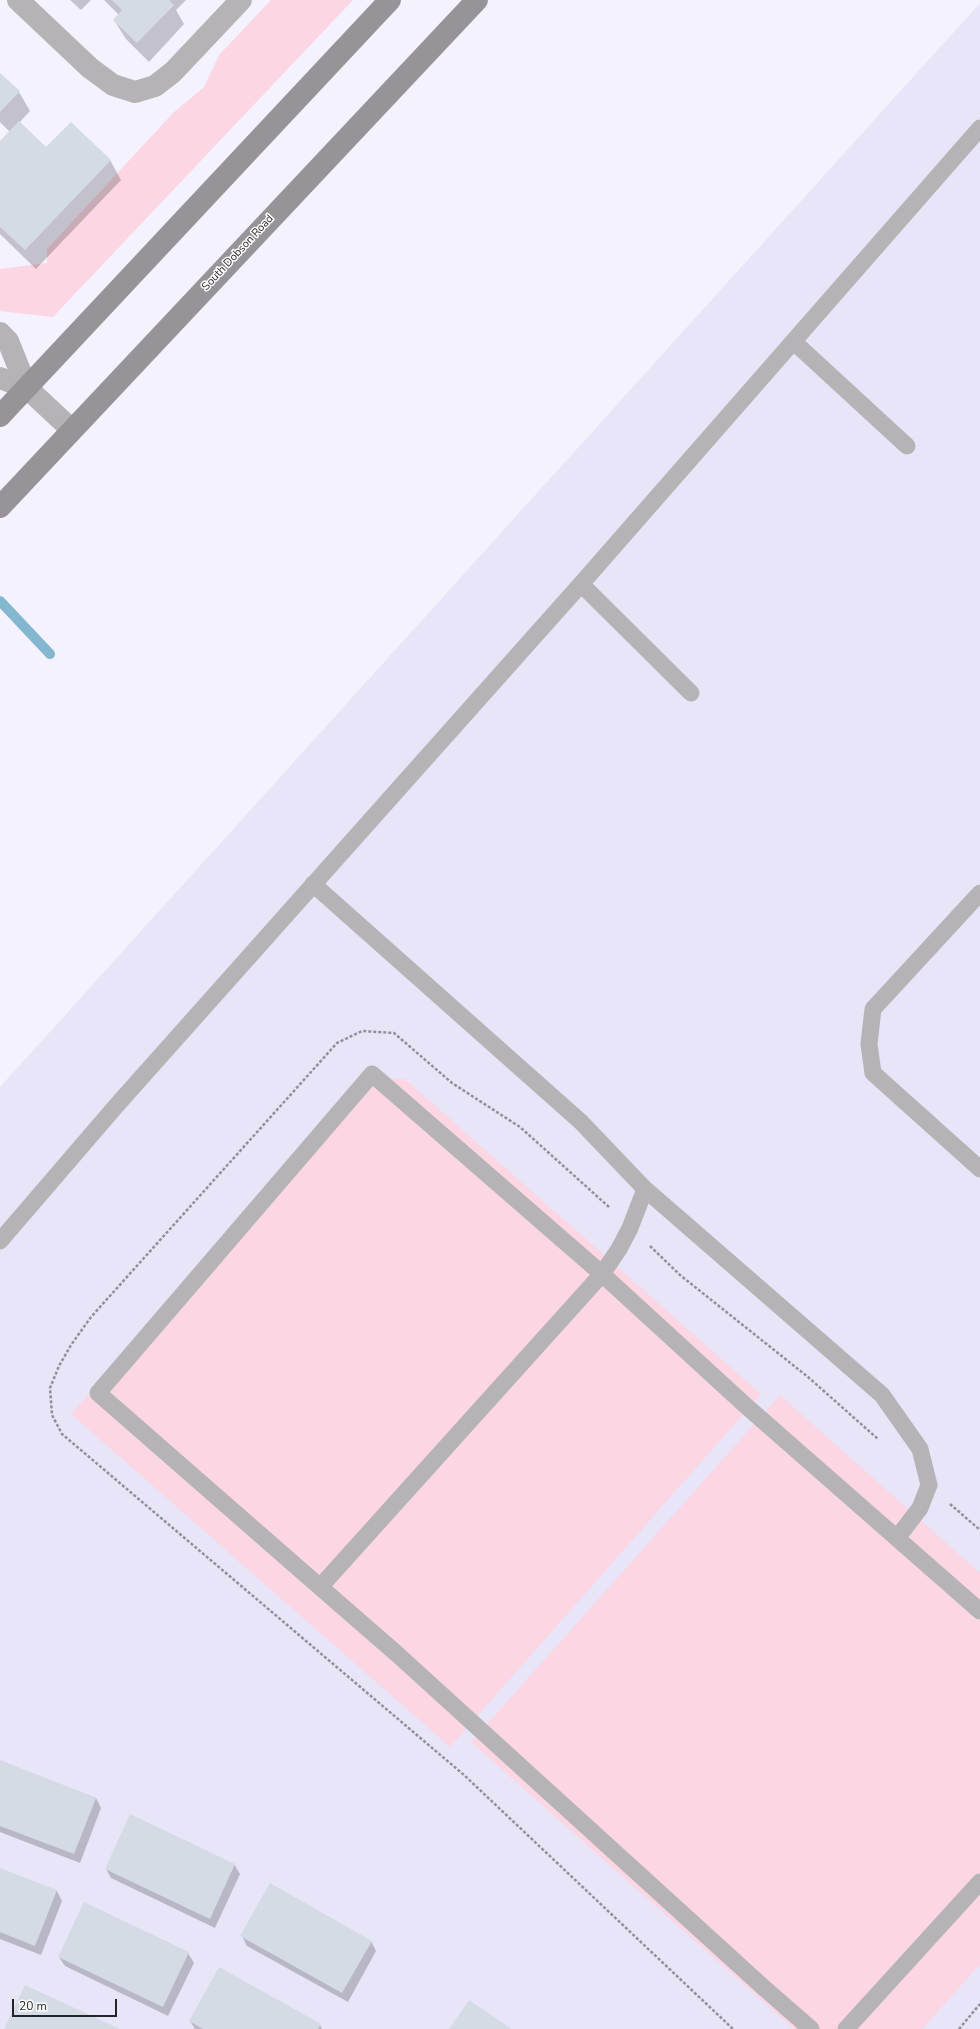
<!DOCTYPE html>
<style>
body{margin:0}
#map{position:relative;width:980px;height:2029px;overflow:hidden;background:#f4f2fe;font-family:"Nunito Sans",sans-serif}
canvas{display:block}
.scale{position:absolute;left:12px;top:1999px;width:105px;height:18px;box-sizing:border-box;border:2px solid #242428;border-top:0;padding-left:5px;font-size:12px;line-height:14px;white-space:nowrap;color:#242428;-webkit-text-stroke:3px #fff;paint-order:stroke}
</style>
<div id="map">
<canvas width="980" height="2029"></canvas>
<div class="scale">20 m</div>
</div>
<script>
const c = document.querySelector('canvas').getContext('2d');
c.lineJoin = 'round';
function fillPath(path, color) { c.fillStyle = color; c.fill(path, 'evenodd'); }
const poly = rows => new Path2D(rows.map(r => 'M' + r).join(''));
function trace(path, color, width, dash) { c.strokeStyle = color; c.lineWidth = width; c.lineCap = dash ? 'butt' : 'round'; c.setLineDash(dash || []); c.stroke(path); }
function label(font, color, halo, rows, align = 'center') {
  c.font = font + ' "Nunito Sans",sans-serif'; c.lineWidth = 3; c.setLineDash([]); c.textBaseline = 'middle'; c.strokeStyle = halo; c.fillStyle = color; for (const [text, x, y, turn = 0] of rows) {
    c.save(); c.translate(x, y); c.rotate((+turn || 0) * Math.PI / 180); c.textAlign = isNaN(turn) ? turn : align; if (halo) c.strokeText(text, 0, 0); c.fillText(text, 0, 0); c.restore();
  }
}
const built = poly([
 [980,3,980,2029,0,2029,0,1087]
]);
const green = poly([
 [271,0,353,0,53,317,0,311,0,269,47,263,47,249,173,113,204,87,219,55],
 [367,1079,405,1079,761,1394,450,1747,71,1414],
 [780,1395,980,1573,980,1964,922,2029,794,2029,471,1742]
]);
const shadow = poly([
 [70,0,91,0,81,10],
 [104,0,186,0,176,10,184,24,149,62,126,39,114,20,119,15],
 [0,74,19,92,30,111,19,123,46,149,110,160,121,180,36,269,0,234,0,143,10,132,0,122],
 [0,1761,96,1798,101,1808,80,1863,0,1832],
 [234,1864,240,1874,215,1928,111,1878,106,1869],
 [0,1869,57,1891,62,1901,41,1955,0,1939],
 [242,1936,371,1941,376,1951,348,2002,247,1946],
 [188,1953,194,1963,168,2016,65,1966,59,1957],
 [190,2021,320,2025,322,2029,195,2029]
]);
const stream = poly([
 [0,601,50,654]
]);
const building = poly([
 [112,0,169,0,174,5,137,43,113,20,122,10],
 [0,73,20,91,0,112],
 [19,121,46,147,71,122,111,160,25,250,0,227,0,141],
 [0,1760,96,1798,74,1854,0,1826],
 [130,1814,235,1864,210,1919,105,1869],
 [0,1868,57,1890,35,1946,0,1932],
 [270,1883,372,1941,342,1993,240,1936],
 [84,1902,189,1952,163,2007,58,1957],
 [219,1967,321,2024,318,2029,203,2029,189,2021],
 [25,1985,120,2029,4,2029],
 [469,2000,512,2029,449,2029]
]);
const path = poly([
 [609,1207,520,1127,452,1083,394,1033,362,1031,337,1043,91,1317,71,1345,59,1366,50,1388,52,1415,62,1434,464,1775,733,2029],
 [650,1246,680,1275,808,1377,878,1439],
 [950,1504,980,1530],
 [959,2029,980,2004]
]);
const lane = poly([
 [794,342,907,446],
 [581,584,691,693],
 [313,884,581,1122,645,1189,630,1228,619,1249,602,1274,320,1587,397,1654,763,1987,811,2029],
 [980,893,873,1009,869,1044,873,1073,980,1169],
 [645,1189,882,1395,920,1449,929,1485,920,1508,897,1538],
 [0,1241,116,1106,581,584,980,128],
 [320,1587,98,1393,372,1074,602,1274,745,1405,980,1611],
 [846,2029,980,1882]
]);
const street = poly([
 [18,0,90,68,113,85,135,92,155,86,173,72,241,0],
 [0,333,8,341,27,388],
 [0,378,27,388,72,430]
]);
const secondary = poly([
 [0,416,390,0],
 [0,507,477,0]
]);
const streetNames = [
 ["South Dobson Road",238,253,-47]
];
fillPath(built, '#e8e5f8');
fillPath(green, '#fcd6e3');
fillPath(shadow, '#0003');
trace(stream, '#82b7cf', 10);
fillPath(building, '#d5dbe5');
trace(path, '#919099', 2.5, [3, 2]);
trace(lane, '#b6b3b7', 17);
trace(street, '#b6b3b7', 22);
trace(secondary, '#989399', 22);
label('11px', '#242428', '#fff', streetNames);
</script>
